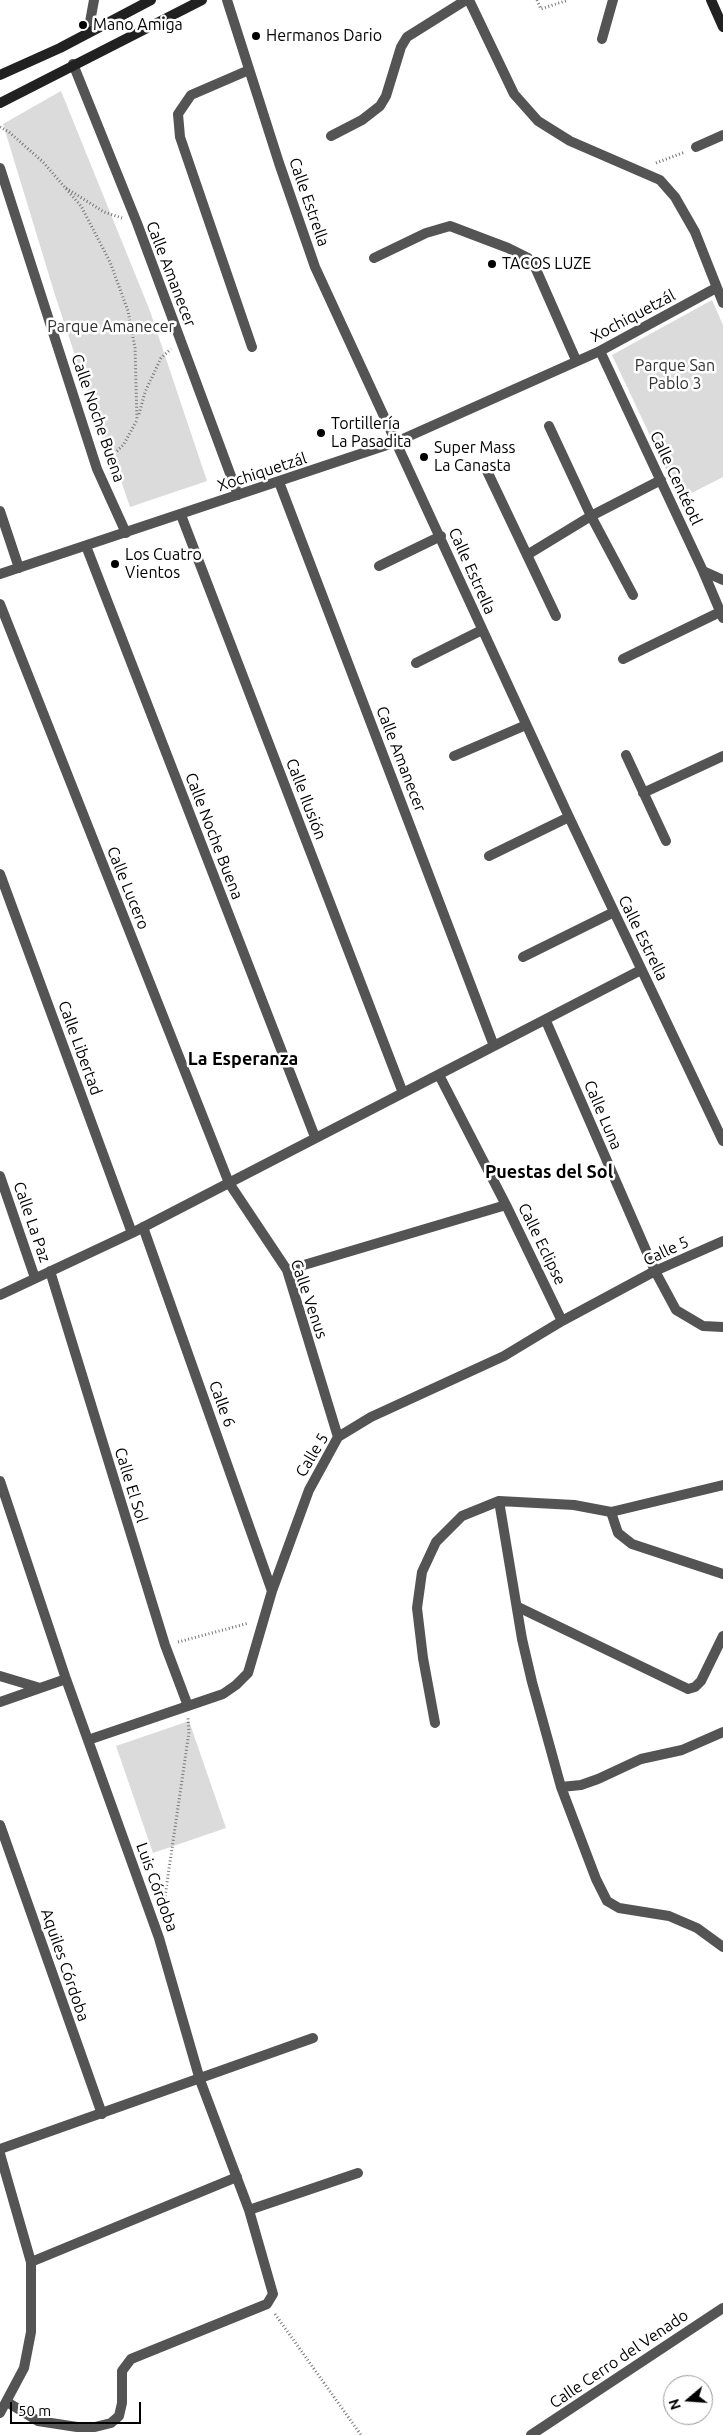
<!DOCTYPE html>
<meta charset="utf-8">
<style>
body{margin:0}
#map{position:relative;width:723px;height:2435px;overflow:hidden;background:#fff;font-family:Ubuntu,sans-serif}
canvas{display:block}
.north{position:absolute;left:663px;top:2375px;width:50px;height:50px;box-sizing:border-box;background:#fff;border:1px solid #999;border-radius:50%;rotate:252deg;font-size:14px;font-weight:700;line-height:20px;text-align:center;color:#000}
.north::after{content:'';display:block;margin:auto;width:18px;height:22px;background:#000;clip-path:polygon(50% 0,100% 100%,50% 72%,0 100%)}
.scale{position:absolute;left:10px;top:2402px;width:131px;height:22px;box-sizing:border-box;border:2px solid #000;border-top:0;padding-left:6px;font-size:15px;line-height:18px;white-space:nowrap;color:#000;-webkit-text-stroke:4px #fff;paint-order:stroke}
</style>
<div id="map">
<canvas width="723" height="2435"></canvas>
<div class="north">N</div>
<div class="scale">50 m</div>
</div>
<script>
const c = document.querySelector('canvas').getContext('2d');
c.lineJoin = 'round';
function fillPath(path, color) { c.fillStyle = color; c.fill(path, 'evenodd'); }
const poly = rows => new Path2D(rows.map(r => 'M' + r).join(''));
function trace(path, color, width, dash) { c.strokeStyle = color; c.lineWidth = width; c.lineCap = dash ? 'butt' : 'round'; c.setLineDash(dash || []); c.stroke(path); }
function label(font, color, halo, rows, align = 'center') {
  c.font = font + ' Ubuntu,sans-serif'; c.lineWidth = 5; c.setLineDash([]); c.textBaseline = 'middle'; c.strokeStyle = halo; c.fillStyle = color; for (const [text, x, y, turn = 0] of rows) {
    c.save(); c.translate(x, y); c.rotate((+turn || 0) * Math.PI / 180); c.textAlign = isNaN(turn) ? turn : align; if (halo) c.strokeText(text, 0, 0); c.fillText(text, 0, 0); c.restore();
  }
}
const green = poly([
 [61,91,150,311,207,481,130,507,114,460,110,461,55,295,3,124],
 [712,300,723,325,723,477,680,499,612,355],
 [189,1721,226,1828,153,1853,116,1746]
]);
const path = poly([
 [537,0,541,9,568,0],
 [0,127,9,132,43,162,81,206,110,262,128,311,135,348,137,420],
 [656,163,685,152],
 [66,188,104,212,122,218],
 [139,414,145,392,161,358,171,349],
 [107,461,124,444,137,420],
 [178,1642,249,1623],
 [163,1910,189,1732,188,1718],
 [275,2314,361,2435]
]);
const lane = poly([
 [88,33,94,0],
 [249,70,191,95,178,114,180,137,252,347],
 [655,1271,676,1310,703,1326,723,1327]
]);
const street = poly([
 [227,0,279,163,315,267,569,817,723,1141],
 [469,0,514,94,538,121,570,141,660,180,675,197,695,232,723,303],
 [602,39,613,0],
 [73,64,137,223,238,495],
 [331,136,362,120,380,106,386,96,401,47,407,37,466,0],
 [696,147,723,135],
 [0,168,97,469,126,533],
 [374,258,426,233,450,226,508,248,528,258,535,267,576,360],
 [600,351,703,571,723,618],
 [549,426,591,516,633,595],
 [487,471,556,616],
 [279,482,494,1046],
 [0,511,19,568],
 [181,515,403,1093],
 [86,546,315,1137],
 [527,555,591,516,661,480],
 [379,566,441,536],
 [703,571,723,580],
 [0,574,396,442,600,351,716,288],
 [0,604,229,1183,287,1270,338,1437],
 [623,659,720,612],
 [416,663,482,630],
 [626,755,666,841],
 [454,756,526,725],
 [643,793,723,756],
 [489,856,569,817],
 [0,874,132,1233],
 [523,957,614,912],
 [546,1021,655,1271],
 [439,1075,506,1205,562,1321],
 [0,1176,35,1278],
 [143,1227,272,1591],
 [287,1270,506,1205],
 [50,1271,165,1645,188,1706],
 [0,1295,132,1233,641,970],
 [0,1481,66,1679,159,1938,200,2080,249,2210,273,2294,267,2304,131,2359,122,2371,122,2403,119,2416,111,2423,95,2427,77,2427,38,2421,7,2402],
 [499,1501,522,1639,532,1682,561,1787,596,1879,607,1901,619,1908,669,1916,697,1928,723,1947],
 [611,1512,618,1533,632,1544,723,1574],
 [518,1607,688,1689,695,1687,701,1681,723,1636],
 [0,1676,40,1688],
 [0,1702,66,1679],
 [435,1723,423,1658,417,1608,422,1572,436,1542,462,1516,499,1501,574,1505,611,1512,723,1485],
 [88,1740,223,1694,236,1685,248,1673,272,1591,309,1490,338,1437,371,1417,504,1356,562,1321,655,1271,723,1241],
 [561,1787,581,1785,598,1779,641,1759,682,1750,723,1732],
 [0,1825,102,2114],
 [0,2149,313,2038],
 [0,2154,31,2262,31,2332,24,2368,0,2413],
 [249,2210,358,2173],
 [31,2262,237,2177],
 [531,2435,723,2308]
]);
const secondary = poly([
 [711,0,723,27],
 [0,75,60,48,151,0],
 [0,103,202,0]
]);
const markers = [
 [83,25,5,"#000"],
 [256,36,5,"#000"],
 [492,264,5,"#000"],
 [321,433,5,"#000"],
 [424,457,5,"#000"],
 [115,564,5,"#000"]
];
const poiNames = [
 ["Mano Amiga",93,25],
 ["Hermanos Dario",266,36],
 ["TACOS LUZE",502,264],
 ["Tortillería",331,424],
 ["La Pasadita",331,442],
 ["Super Mass",434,448],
 ["La Canasta",434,466],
 ["Los Cuatro",125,555],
 ["Vientos",125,573]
];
const streetNames = [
 ["Calle Estrella",309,202,71],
 ["Calle Amanecer",171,274,69],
 ["Xochiquetzál",633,316,-28],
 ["Calle Noche Buena",98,418,71],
 ["Xochiquetzál",262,472,-18],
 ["Calle Centéotl",676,478,65],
 ["Calle Estrella",472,571,66],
 ["Calle Amanecer",401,759,69],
 ["Calle Ilusión",306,799,69],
 ["Calle Noche Buena",214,836,69],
 ["Calle Lucero",128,888,68],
 ["Calle Estrella",643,938,64],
 ["Calle Libertad",80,1048,70],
 ["Calle Luna",603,1115,67],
 ["Calle La Paz",32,1222,71],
 ["Calle Eclipse",542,1244,64],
 ["Calle 5",666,1251,-25],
 ["Calle Venus",309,1299,71],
 ["Calle 6",222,1404,70],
 ["Calle 5",312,1455,-59],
 ["Calle El Sol",131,1485,73],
 ["Luis Córdoba",157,1887,70],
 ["Aquiles Córdoba",65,1965,71],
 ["Calle Cerro del Venado",619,2359,-34]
];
const parkNames = [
 ["Parque Amanecer",111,327],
 ["Parque San",675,366],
 ["Pablo 3",675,384]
];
const neighbourhoodNames = [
 ["La Esperanza",243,1059],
 ["Puestas del Sol",549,1172]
];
fillPath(green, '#dbdbdb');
trace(path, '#767676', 3, [1, 2.5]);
trace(lane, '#545454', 10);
trace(street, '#545454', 10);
trace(secondary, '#212121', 10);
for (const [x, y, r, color] of markers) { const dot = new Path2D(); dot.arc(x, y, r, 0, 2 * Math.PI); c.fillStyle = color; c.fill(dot); trace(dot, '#fff', 2); }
label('16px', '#000', '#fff', poiNames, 'left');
label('16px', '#000', '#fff', streetNames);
label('16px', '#323232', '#fff', parkNames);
label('bold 18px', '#000', '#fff', neighbourhoodNames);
</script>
